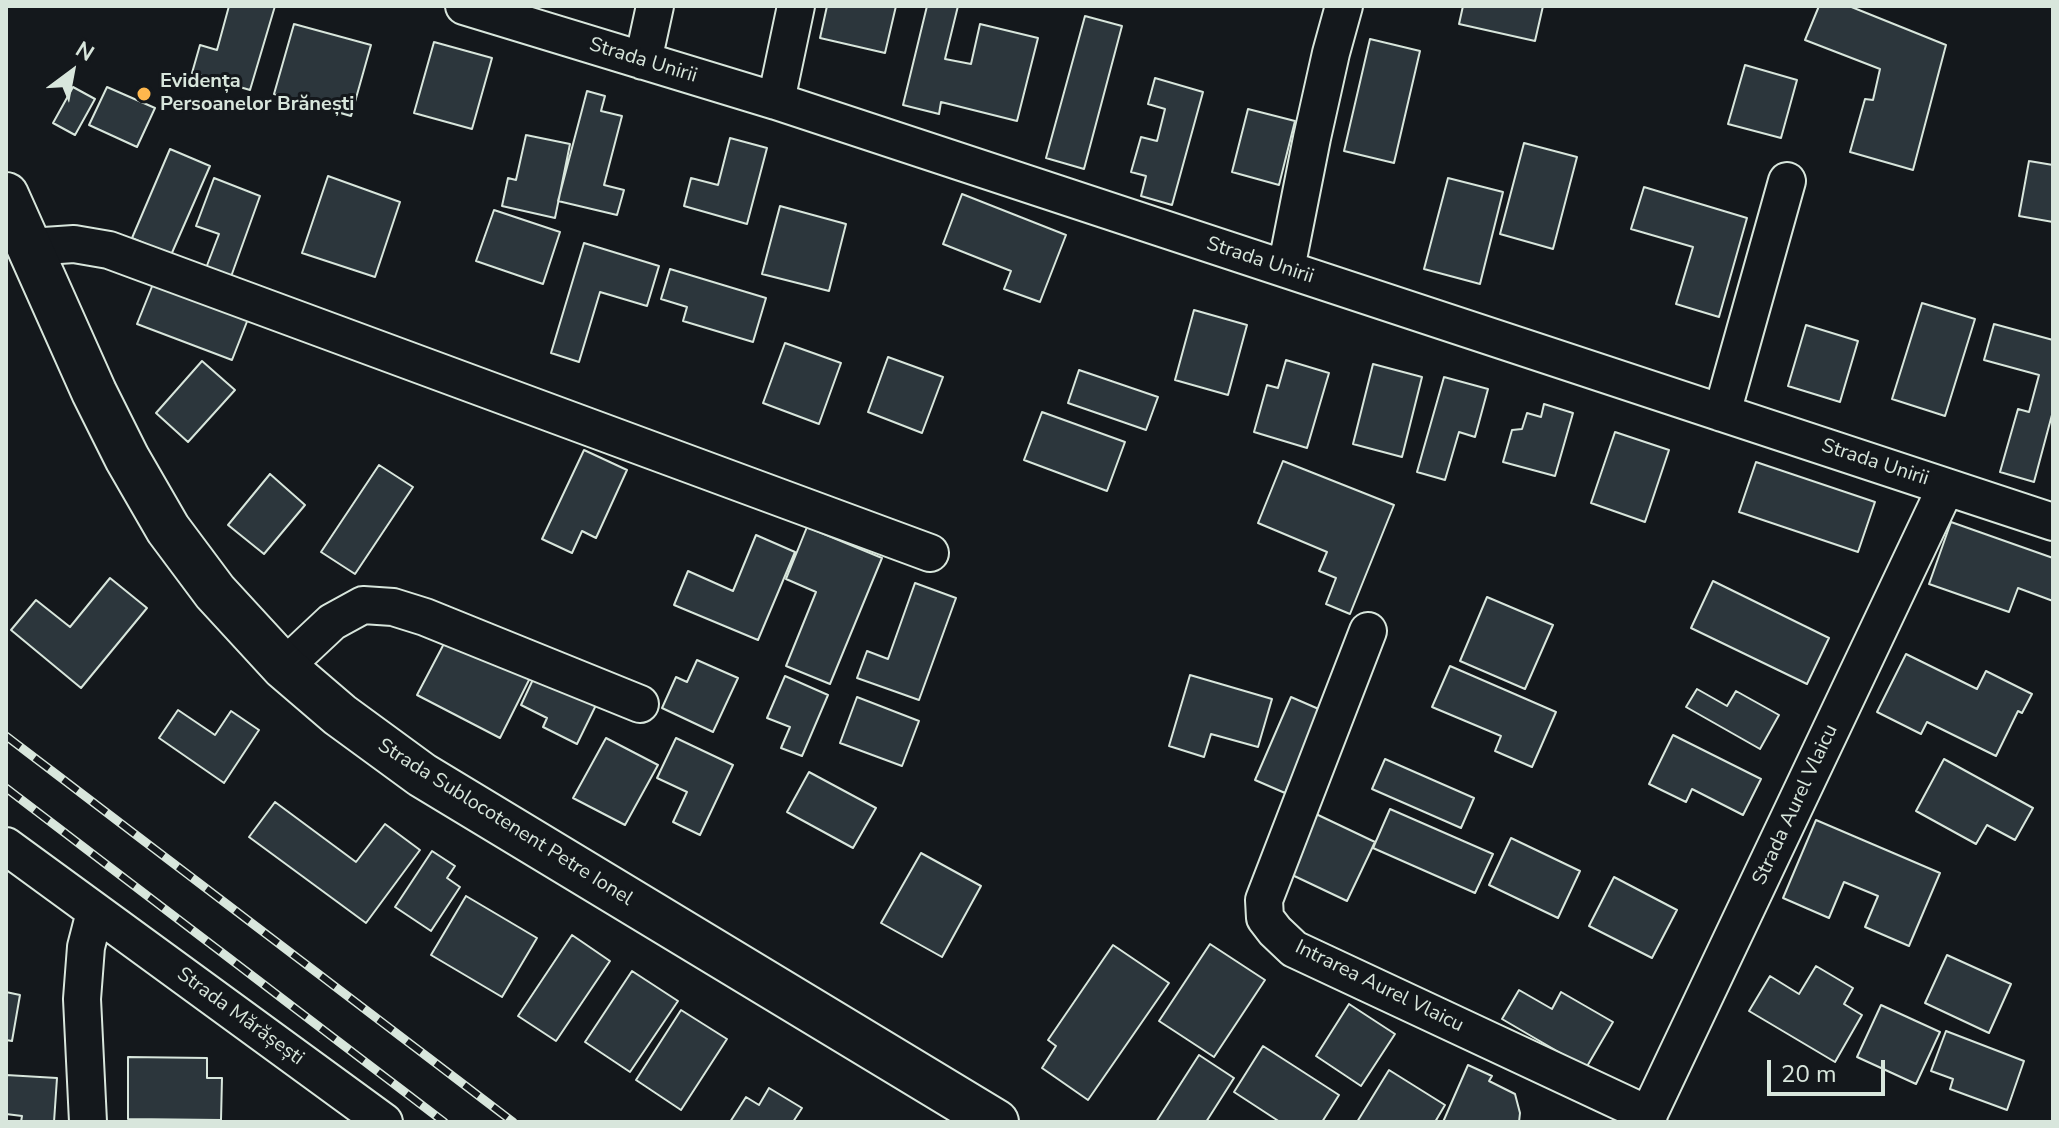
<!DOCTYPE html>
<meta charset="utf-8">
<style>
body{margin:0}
#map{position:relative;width:2059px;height:1128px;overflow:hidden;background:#14181c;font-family:"Nunito Sans",sans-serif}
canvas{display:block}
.frame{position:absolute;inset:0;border:8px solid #d8e6dc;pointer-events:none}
.north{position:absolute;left:32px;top:32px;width:80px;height:80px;-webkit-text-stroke:6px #14181c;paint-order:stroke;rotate:32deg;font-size:22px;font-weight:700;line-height:32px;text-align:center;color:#d8e6dc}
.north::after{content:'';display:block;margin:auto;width:28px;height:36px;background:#d8e6dc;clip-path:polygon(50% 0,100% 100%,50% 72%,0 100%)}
.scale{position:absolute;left:1767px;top:1060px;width:118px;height:36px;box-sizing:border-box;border:4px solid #d8e6dc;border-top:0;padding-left:10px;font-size:24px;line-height:28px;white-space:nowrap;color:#d8e6dc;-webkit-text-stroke:6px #14181c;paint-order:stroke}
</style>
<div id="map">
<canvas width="2059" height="1128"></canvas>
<div class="frame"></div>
<div class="north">N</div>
<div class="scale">20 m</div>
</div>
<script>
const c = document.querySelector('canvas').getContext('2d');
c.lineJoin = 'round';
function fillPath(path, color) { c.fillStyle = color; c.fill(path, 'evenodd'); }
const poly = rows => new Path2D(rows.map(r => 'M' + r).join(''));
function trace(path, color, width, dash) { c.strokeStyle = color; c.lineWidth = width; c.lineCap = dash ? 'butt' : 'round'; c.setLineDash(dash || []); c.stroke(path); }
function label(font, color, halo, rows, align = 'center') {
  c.font = font + ' "Nunito Sans",sans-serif'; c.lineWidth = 6; c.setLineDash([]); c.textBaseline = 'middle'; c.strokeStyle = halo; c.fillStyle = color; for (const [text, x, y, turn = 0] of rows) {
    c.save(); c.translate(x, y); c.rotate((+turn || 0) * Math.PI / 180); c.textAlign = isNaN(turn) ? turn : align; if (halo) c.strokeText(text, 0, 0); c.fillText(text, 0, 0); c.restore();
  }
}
const building = poly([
 [229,6,275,6,250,90,192,73,200,45,217,50,229,6],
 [827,6,896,6,885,53,820,38,827,6],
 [927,6,958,6,945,59,971,64,980,24,1038,38,1017,121,941,102,939,114,903,105,927,6],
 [1463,6,1543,6,1535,41,1459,24,1463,6],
 [1819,6,1849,6,1946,45,1913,170,1850,152,1865,99,1873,100,1880,69,1805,40,1819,6],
 [1085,16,1122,26,1084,169,1046,158,1085,16],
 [294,24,371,45,351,116,274,94,294,24],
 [1370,39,1420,51,1394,163,1344,151,1370,39],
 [434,42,492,58,472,129,414,113,434,42],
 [1745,65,1797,80,1781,138,1728,124,1745,65],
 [1155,78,1203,92,1172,205,1141,196,1146,176,1131,172,1141,137,1157,141,1165,109,1148,104,1155,78],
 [73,87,95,99,75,135,53,123,73,87],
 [107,87,155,108,137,147,89,125,107,87],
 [587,91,605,96,601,111,622,116,604,185,624,190,617,215,558,201,587,91],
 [1248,109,1295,121,1279,185,1232,172,1248,109],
 [526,135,570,144,555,218,502,206,508,178,516,180,526,135],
 [730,138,767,148,747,224,684,206,691,178,718,185,730,138],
 [1524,143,1577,157,1553,249,1500,234,1524,143],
 [170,149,210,166,171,255,132,238,170,149],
 [2029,161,2053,165,2053,222,2019,216,2029,161],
 [328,176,400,202,375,277,302,253,328,176],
 [214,178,260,196,228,285,203,276,219,234,196,226,214,178],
 [1448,178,1503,192,1480,284,1424,269,1448,178],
 [1644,187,1747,218,1719,317,1676,304,1693,247,1631,229,1644,187],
 [962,194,1066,235,1040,302,1004,289,1011,271,943,244,962,194],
 [780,206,846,224,829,291,762,274,780,206],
 [494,210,560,232,543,284,476,261,494,210],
 [584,243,659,266,647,306,600,292,579,362,551,353,584,243],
 [670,269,766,298,753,342,683,321,687,307,661,299,670,269],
 [153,284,248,319,232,360,137,324,153,284],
 [1922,303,1975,319,1945,416,1892,399,1922,303],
 [1194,310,1247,325,1228,395,1175,380,1194,310],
 [1994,324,2053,340,2053,411,2034,482,2000,472,2018,409,2029,412,2039,375,1984,360,1994,324],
 [1806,325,1858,341,1840,402,1788,386,1806,325],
 [785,343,841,363,819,424,763,403,785,343],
 [888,357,943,377,922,433,868,412,888,357],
 [1286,360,1329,373,1307,448,1254,432,1267,385,1278,388,1286,360],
 [202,361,235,390,188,442,156,413,202,361],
 [1373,364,1422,377,1402,457,1353,444,1373,364],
 [1079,370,1158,397,1146,430,1068,403,1079,370],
 [1444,377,1488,389,1475,437,1459,432,1445,480,1417,472,1444,377],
 [1544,404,1573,413,1555,476,1503,462,1512,430,1522,429,1527,413,1541,417,1544,404],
 [1042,412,1125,442,1107,491,1024,460,1042,412],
 [1615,432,1669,450,1645,522,1591,503,1615,432],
 [584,450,627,470,596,538,582,531,572,553,542,539,584,450],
 [1283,461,1394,505,1350,614,1326,604,1336,578,1319,571,1327,552,1258,523,1283,461],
 [1756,462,1875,502,1858,552,1739,512,1756,462],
 [379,465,413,487,355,574,321,552,379,465],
 [270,474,305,505,264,554,228,525,270,474],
 [1951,522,2053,558,2053,601,2018,588,2009,612,1929,584,1951,522],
 [807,527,882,558,830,684,786,666,816,592,786,579,807,527],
 [756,535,795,552,758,640,674,605,688,571,733,591,756,535],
 [110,578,147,608,81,688,11,630,36,600,70,627,110,578],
 [1713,581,1829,638,1807,684,1691,628,1713,581],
 [915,583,956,598,919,700,857,678,867,651,888,659,915,583],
 [1487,597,1553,625,1525,689,1460,661,1487,597],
 [448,636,530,678,500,738,417,695,448,636],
 [1906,654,1977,689,1986,671,2032,694,2022,713,2018,711,1996,756,1927,722,1921,734,1877,712,1906,654],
 [697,660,738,678,713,732,662,708,676,677,687,682,697,660],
 [1450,666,1556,712,1532,767,1495,751,1501,736,1432,707,1450,666],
 [537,671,598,701,577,744,543,727,547,718,521,705,537,671],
 [1190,675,1272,699,1258,747,1211,734,1204,757,1169,746,1190,675],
 [785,676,828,695,802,756,781,748,790,727,767,718,785,676],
 [1697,689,1727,706,1736,691,1779,715,1760,749,1686,707,1697,689],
 [857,697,919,721,902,766,840,743,857,697],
 [1291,697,1321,710,1285,793,1255,780,1291,697],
 [178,710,215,735,231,711,259,730,224,783,159,738,178,710],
 [1673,735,1761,779,1743,815,1692,789,1686,802,1649,784,1673,735],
 [606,738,658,765,625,825,573,798,606,738],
 [676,738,733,765,700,835,673,822,687,792,657,778,676,738],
 [1385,759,1474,798,1461,828,1372,789,1385,759],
 [1944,759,2033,808,2015,840,1987,825,1976,844,1916,811,1944,759],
 [809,772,876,808,853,848,787,812,809,772],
 [275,802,356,862,385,824,420,850,366,923,249,837,275,802],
 [1390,809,1493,854,1475,893,1373,848,1390,809],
 [1316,814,1375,842,1347,901,1288,873,1316,814],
 [1816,820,1940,873,1909,946,1865,927,1878,896,1844,882,1829,918,1783,898,1816,820],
 [1511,838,1580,871,1558,918,1489,885,1511,838],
 [432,851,455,866,447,878,460,887,431,931,395,907,432,851],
 [921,853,981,886,942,957,881,923,921,853],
 [1614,877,1677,910,1652,958,1589,926,1614,877],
 [466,896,537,938,502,997,431,955,466,896],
 [572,935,610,961,556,1041,518,1016,572,935],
 [1210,944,1265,980,1214,1057,1159,1021,1210,944],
 [1113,945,1169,983,1088,1100,1042,1068,1056,1046,1048,1040,1113,945],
 [1947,955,2011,984,1989,1033,1925,1003,1947,955],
 [1816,966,1853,988,1844,1004,1862,1015,1835,1062,1749,1011,1770,976,1799,994,1816,966],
 [632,971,678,1001,630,1072,585,1042,632,971],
 [1519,990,1552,1009,1561,992,1613,1022,1586,1068,1502,1019,1519,990],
 [6,992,20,995,12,1041,6,1040,6,992],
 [1349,1004,1395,1034,1361,1086,1316,1056,1349,1004],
 [1881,1005,1940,1032,1916,1084,1857,1057,1881,1005],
 [681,1010,727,1039,681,1110,636,1080,681,1010],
 [1946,1031,2024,1061,2007,1110,1950,1089,1953,1079,1931,1071,1946,1031],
 [1263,1046,1339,1095,1322,1122,1280,1122,1234,1092,1263,1046],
 [1199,1055,1234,1078,1206,1122,1156,1122,1199,1055],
 [128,1057,207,1058,207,1078,222,1078,221,1120,128,1119,128,1057],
 [1468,1065,1492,1076,1489,1081,1515,1094,1520,1113,1519,1122,1443,1122,1468,1065],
 [1389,1070,1445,1105,1435,1122,1357,1122,1389,1070],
 [6,1075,57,1078,54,1122,21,1122,22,1116,6,1114,6,1075],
 [769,1088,802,1108,793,1122,730,1122,746,1097,759,1105,769,1088]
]);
const minor = poly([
 [464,6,776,101,2053,522],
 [643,61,655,6],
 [776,101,796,6],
 [29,247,74,244,109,250,930,553],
 [1286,269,1312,138,1331,53,1344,6],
 [1722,413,1787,181],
 [1368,631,1264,900,1265,918,1275,931,1294,949,1649,1115],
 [284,667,332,622,363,605,393,607,425,617,640,704],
 [6,846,384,1122],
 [88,1122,82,999,86,947,95,912],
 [1645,1122,1946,487]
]);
const secondary = poly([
 [6,195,94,392,127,458,168,529,215,592,284,667,340,715,422,775,996,1122]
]);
const rail = poly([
 [6,736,513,1122],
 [6,788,444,1122]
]);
const markers = [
 [144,94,8,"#ffb74d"]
];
const streetNames = [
 ["Strada Unirii",643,61,17],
 ["Strada Unirii",1260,261,18],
 ["Strada Unirii",1875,463,18],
 ["Strada Aurel Vlaicu",1796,805,-65],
 ["Strada Sublocotenent Petre Ionel",505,823,32],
 ["Intrarea Aurel Vlaicu",1379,987,26],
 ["Strada Mărășești",240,1017,36]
];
const poiNames = [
 ["Evidența",160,82],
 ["Persoanelor Brănești",160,105]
];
fillPath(building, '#2c363c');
trace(building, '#d8e6dc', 2);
trace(minor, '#d8e6dc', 40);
trace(secondary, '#d8e6dc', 48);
trace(minor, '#14181c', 36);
trace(secondary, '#14181c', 44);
trace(rail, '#d8e6dc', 9);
trace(rail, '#14181c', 6, [18]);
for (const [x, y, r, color] of markers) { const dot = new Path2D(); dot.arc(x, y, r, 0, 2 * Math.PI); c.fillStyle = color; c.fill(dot); trace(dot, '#14181c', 3); }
label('20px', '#d8e6dc', '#14181c', streetNames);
label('bold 20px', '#d8e6dc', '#14181c', poiNames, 'left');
</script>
